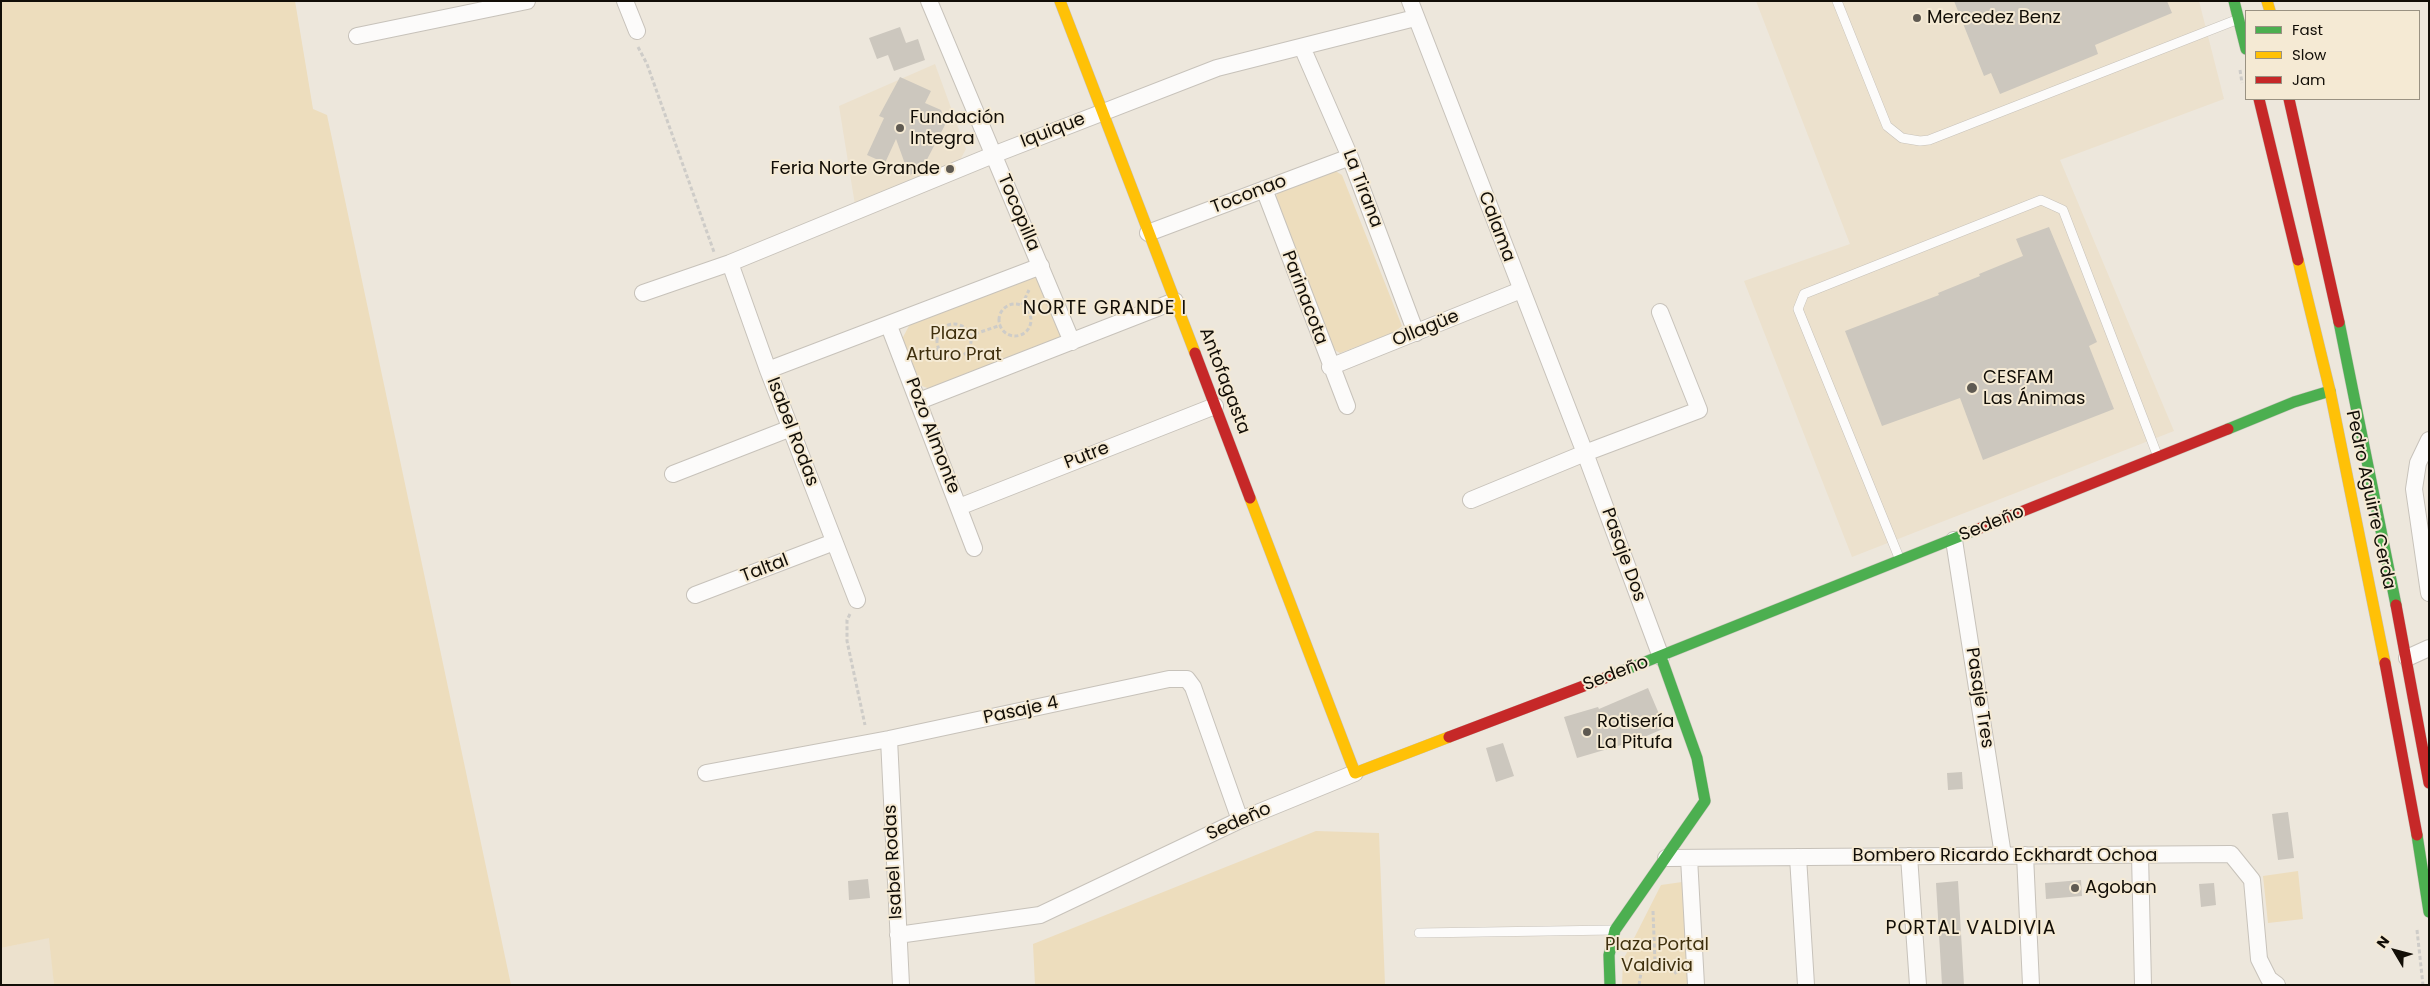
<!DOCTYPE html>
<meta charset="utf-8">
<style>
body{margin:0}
#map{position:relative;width:2430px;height:986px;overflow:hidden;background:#ede7dc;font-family:Poppins,sans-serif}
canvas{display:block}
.frame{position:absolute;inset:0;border:2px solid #120e07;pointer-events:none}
.legend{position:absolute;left:2245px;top:10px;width:175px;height:90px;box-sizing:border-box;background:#f5ead4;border:1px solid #9a9282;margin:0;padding:6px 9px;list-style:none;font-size:15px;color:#120e07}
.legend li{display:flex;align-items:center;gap:10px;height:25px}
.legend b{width:25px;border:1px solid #9a9282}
.north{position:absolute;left:2370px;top:926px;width:50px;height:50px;-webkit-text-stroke:4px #f5ead4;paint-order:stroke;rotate:307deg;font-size:14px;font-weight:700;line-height:20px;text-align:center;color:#120e07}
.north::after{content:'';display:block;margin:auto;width:18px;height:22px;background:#120e07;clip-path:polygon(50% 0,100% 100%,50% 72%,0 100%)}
</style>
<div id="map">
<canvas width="2430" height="986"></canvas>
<div class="frame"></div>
<ul class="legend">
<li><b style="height:6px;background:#4caf50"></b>Fast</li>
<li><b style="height:6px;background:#ffc107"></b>Slow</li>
<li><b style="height:6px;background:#c62828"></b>Jam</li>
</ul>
<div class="north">N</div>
</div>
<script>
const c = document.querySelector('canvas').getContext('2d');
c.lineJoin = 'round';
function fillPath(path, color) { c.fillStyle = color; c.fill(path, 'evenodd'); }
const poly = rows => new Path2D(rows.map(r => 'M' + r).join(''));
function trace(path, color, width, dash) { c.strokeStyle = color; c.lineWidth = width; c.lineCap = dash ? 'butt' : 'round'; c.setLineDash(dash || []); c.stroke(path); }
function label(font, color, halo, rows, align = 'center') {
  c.font = font + ' Poppins,sans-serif'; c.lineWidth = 4; c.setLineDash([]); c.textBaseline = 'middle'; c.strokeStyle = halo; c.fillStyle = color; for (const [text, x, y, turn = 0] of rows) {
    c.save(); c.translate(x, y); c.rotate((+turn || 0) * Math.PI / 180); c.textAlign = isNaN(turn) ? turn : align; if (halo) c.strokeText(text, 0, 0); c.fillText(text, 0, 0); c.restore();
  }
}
const built = poly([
 [1756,1,2199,1,2224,99,2060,160,2174,431,1852,557,1744,281,1850,244],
 [935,64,966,149,960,160,855,205,839,106],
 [50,937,54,985,1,985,1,948]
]);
const green = poly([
 [1,1,295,1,313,109,327,115,511,985,54,985,49,938,1,948],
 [1332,169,1342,175,1402,326,1393,333,1340,353,1329,347,1274,202,1278,192],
 [1033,276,1043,280,1063,332,1059,339,933,390,922,386,902,339,910,324],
 [1316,831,1379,833,1385,985,1035,985,1033,944],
 [2298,871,2303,919,2268,923,2263,876],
 [1682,882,1688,985,1622,985,1623,960,1661,885]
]);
const building = poly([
 [1954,1,2167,1,2172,13,2095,45,2098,54,2000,94,1991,73,1984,76],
 [900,27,906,43,918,39,925,60,894,71,888,55,877,59,869,38],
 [900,77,931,91,925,103,941,110,946,123,921,171,909,175,896,139,885,163,867,155,884,118,879,116],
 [2049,227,2097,342,2089,346,2114,409,1983,460,1960,398,1882,426,1845,331,1939,295,1938,293,1980,276,1979,274,2023,256,2016,239],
 [1648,688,1665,728,1635,741,1577,758,1564,717,1598,707,1599,709],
 [1503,743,1514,776,1496,782,1486,748],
 [1962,772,1963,789,1948,790,1947,773],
 [2288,812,2294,858,2278,860,2272,814],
 [868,879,870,898,849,900,848,881],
 [2081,880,2082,896,2046,899,2045,883],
 [1958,881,1964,985,1942,985,1936,883],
 [2214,883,2216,905,2201,907,2199,884]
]);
const path = poly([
 [638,47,647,64,714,252],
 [2240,70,2242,83],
 '999 320a16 16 0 1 1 32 0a16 16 0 1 1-32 0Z',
 [1022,305,1029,290],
 '937 341a17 17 0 1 1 34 0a17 17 0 1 1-34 0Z',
 [969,336,1001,325],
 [918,356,939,349],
 [850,614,847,620,847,641,865,725],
 [1653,911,1655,963],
 [2417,930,2423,985],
 [1639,985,1641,973,1651,964,1665,963,1671,966,1677,975]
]);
const lane = poly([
 [1837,1,1887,126,1902,138,1920,141,1929,140,2236,20],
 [1900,560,1798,309,1804,294,2041,200,2063,210,2158,457],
 [1419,933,1614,930]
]);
const street = poly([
 [625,1,637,31],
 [929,1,1072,342],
 [1410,1,1585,453,1661,657],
 [357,36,527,1],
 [1302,47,1350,157,1416,333],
 [1264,189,1347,406],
 [1148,233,1350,157],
 [730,263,768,370,857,600],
 [643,293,730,263,993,155,1217,68,1415,18],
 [889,326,974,548],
 [1330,367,1521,290],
 [768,370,1041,266],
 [919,401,1175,301],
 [2429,440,2418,463,2414,489,2429,593],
 [673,474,791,428],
 [1471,500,1585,453,1699,410,1660,312],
 [959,507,1215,406],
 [1954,540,2003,855],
 [695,595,834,542],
 [2407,658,2429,648],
 [889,739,901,985],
 [706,773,889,739,1169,679,1187,679,1193,687,1240,820],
 [2025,855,2031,985],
 [2140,855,2143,985],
 [1909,856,1918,985],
 [1798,857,1806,985],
 [1666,858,2231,854,2252,880,2259,959,2269,979,2277,985],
 [1689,858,1696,985],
 [898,935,1040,915,1240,820,1355,773]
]);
const fast = poly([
 [2234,1,2246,49],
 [2339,322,2396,605],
 [2228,429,2294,402,2330,391],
 [1610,676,1973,531],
 [2417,835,2429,912],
 [1610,985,1609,955,1615,930,1705,801,1697,758,1661,657]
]);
const slow = poly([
 [1060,1,1195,353],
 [2267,1,2270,11],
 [2298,260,2330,391,2385,663],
 [1250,498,1355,773,1449,737]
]);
const jam = poly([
 [2259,99,2298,260],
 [2289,99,2339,322],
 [1195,353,1250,498],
 [1973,531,2228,429],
 [2396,605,2429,783],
 [2385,663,2417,835],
 [1449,737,1610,676]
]);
const markers = [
 [1917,18,5,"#5f5a52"],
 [900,128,5,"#5f5a52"],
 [950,169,5,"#5f5a52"],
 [1972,388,6,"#5f5a52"],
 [1587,732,5,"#5f5a52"],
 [2075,888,5,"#5f5a52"]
];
const poiNames = [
 ["Mercedez Benz",1927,18],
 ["Fundación",910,118],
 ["Integra",910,139],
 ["Feria Norte Grande",940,169,"right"],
 ["CESFAM",1983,378],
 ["Las Ánimas",1983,399],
 ["Rotisería",1597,722],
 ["La Pitufa",1597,743],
 ["Agoban",2085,888]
];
const streetNames = [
 ["Iquique",1053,131,-21],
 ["La Tirana",1362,189,69],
 ["Toconao",1249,195,-21],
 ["Tocopilla",1018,213,67],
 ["Calama",1496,227,69],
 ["Parinacota",1304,298,69],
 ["Ollagüe",1426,329,-22],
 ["Antofagasta",1224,381,69],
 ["Isabel Rodas",792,432,69],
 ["Pozo Almonte",932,436,69],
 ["Putre",1087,456,-21],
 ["Pedro Aguirre Cerda",2370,500,78],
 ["Sedeño",1992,524,-22],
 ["Pasaje Dos",1623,555,70],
 ["Taltal",765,569,-21],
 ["Sedeño",1616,674,-21],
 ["Pasaje Tres",1979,698,81],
 ["Pasaje 4",1021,711,-12],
 ["Sedeño",1239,822,-24],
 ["Bombero Ricardo Eckhardt Ochoa",2005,856],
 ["Isabel Rodas",894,862,-93]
];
const parkNames = [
 ["Plaza",954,334],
 ["Arturo Prat",954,355],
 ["Plaza Portal",1657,945],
 ["Valdivia",1657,966]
];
const neighbourhoodNames = [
 ["NORTE GRANDE I",1105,309],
 ["PORTAL VALDIVIA",1971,929]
];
fillPath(built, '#ece1cd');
fillPath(green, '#edddbd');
fillPath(building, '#ccc7be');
trace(lane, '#c7c2ba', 10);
trace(street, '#c7c2ba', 18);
trace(fast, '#c7c2ba', 12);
trace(slow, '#c7c2ba', 12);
trace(jam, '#c7c2ba', 12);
trace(path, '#ceccc8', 3, [4, 2.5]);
trace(lane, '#fcfbfa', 9);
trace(street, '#fcfbfa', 16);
trace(fast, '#4caf50', 11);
trace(slow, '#ffc107', 11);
trace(jam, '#c62828', 11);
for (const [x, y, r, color] of markers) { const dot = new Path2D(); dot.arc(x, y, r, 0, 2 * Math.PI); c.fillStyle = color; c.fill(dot); trace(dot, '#f5ead4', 2); }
label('18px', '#120e07', '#f5ead4', poiNames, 'left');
label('18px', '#120e07', '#f5ead4', streetNames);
label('18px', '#3f300e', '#f5ead4', parkNames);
c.letterSpacing = '1px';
label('19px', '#120e07', '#f5ead4', neighbourhoodNames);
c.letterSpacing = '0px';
</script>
